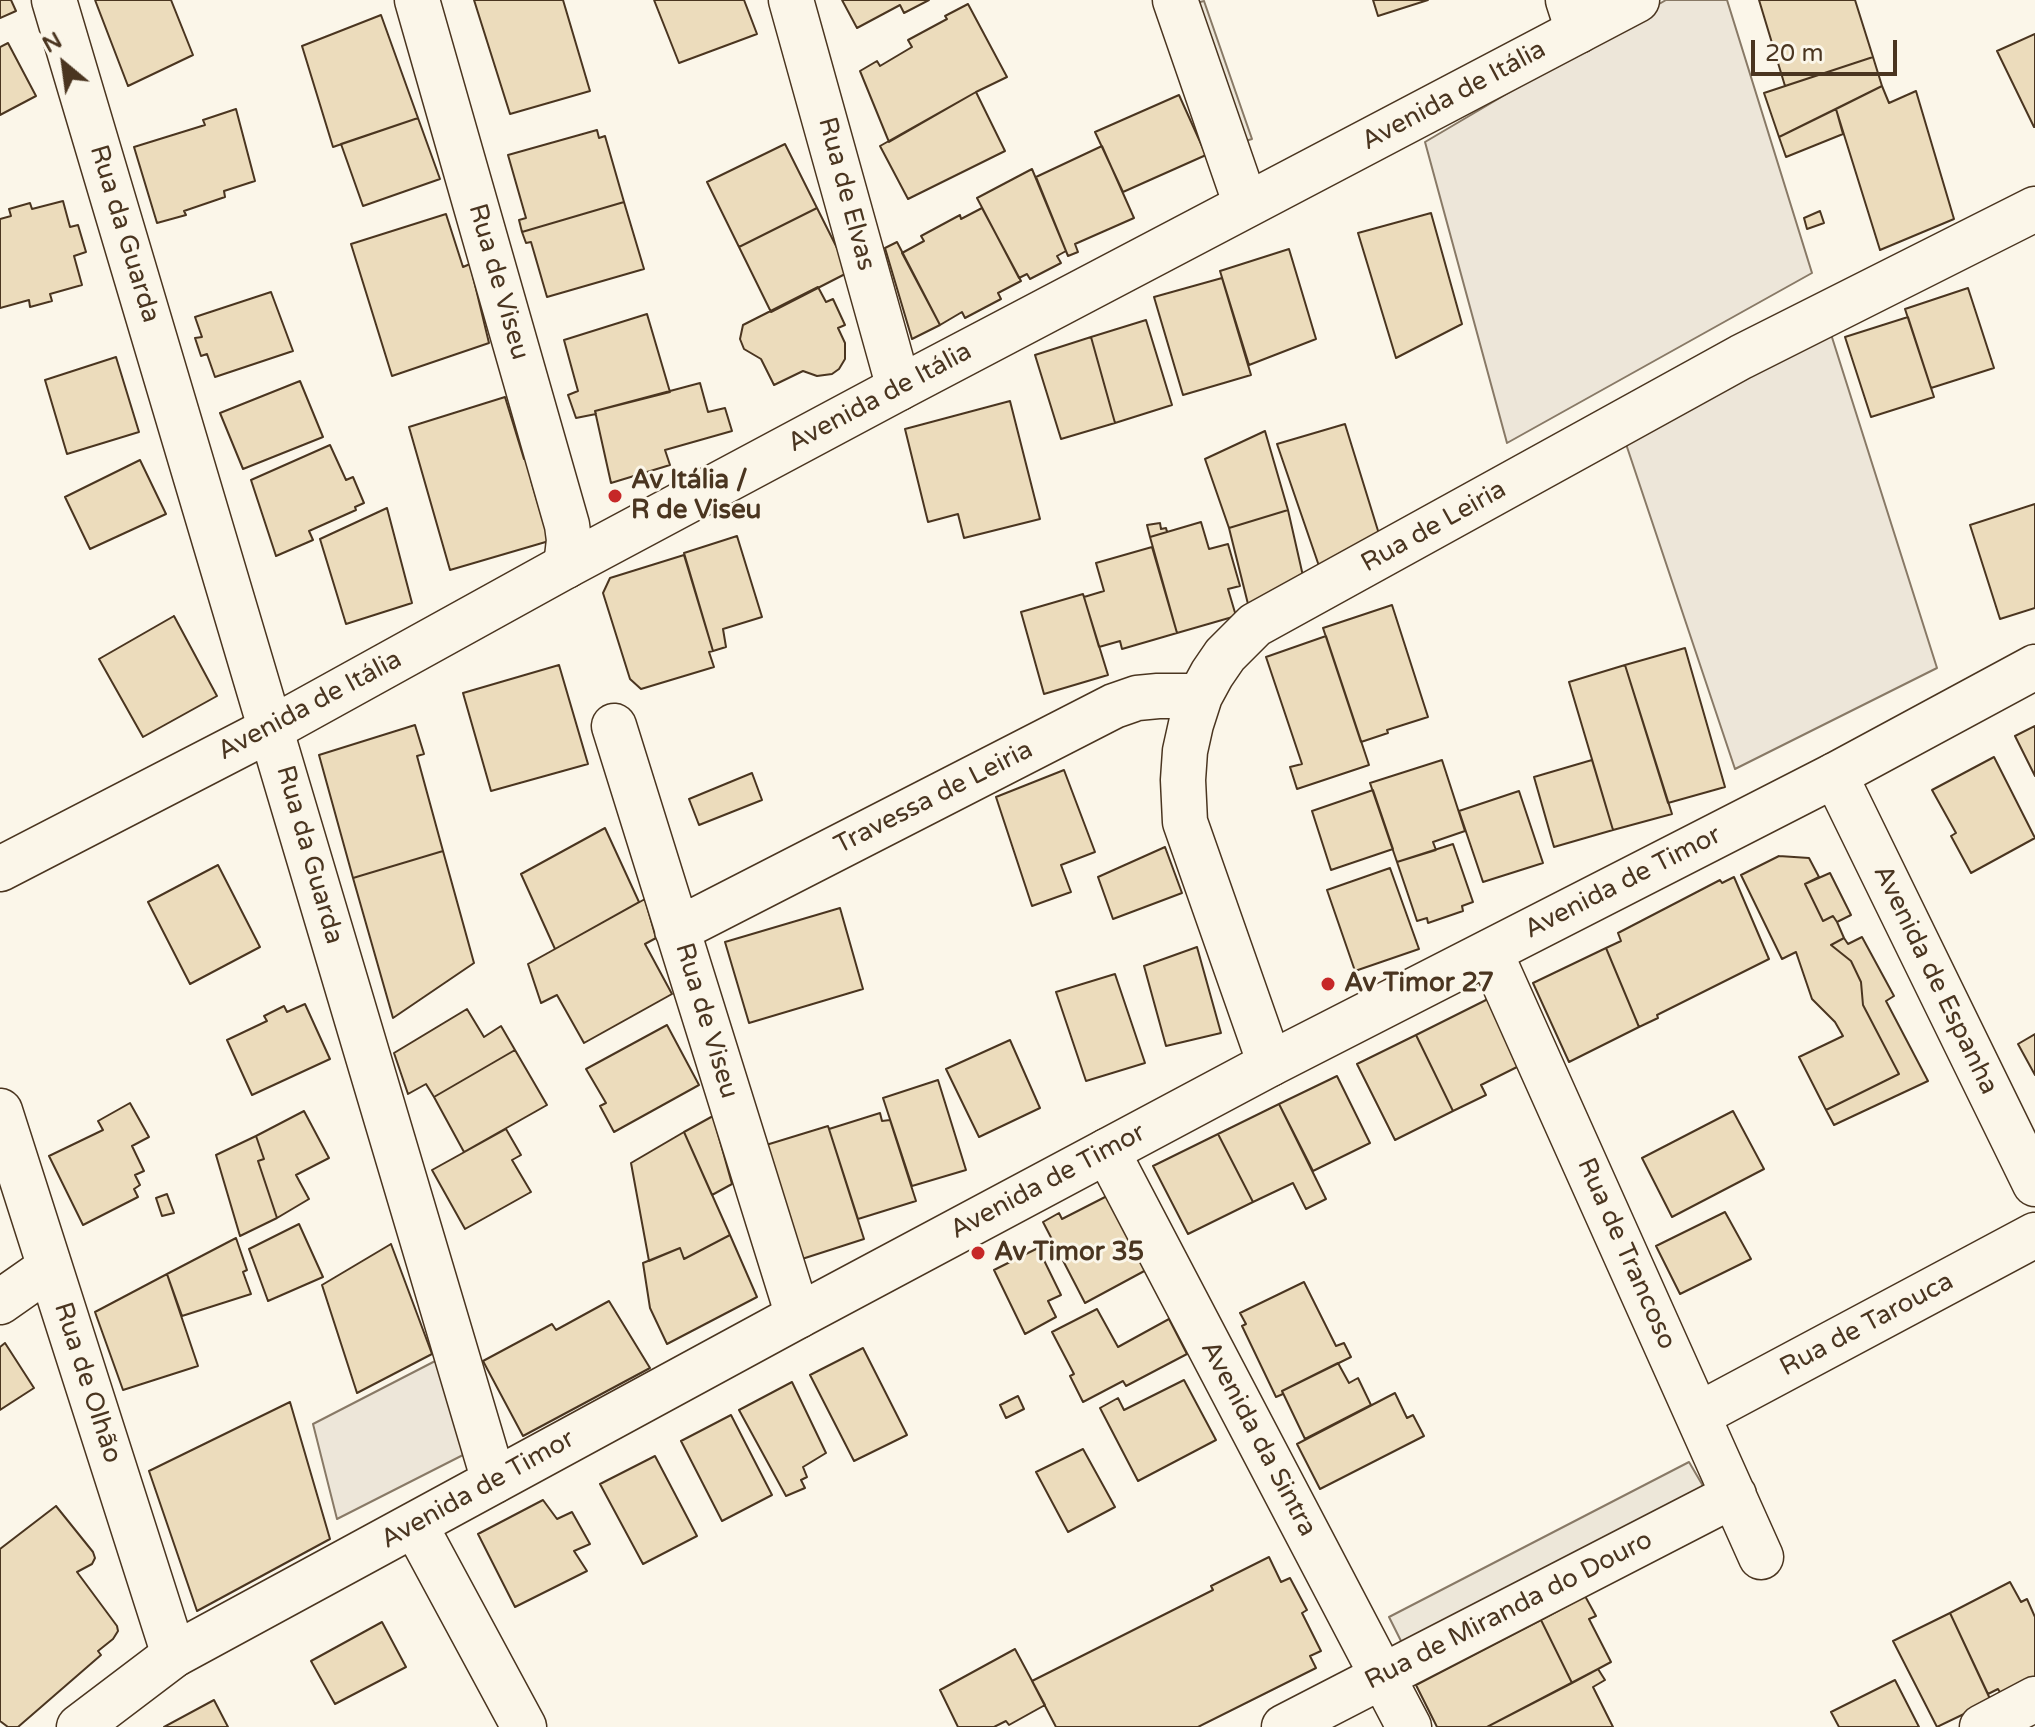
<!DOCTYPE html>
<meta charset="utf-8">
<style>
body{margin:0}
#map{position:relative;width:2035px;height:1727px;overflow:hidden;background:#fbf6e9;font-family:"Varela Round",sans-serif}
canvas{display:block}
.north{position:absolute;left:24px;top:24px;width:80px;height:80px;-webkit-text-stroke:6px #fbf6e9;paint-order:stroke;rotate:331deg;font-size:22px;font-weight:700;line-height:32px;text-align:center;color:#4a3520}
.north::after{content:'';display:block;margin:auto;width:28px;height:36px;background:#4a3520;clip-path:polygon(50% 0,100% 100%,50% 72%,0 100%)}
.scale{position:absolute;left:1751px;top:40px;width:146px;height:36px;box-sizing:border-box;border:4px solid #4a3520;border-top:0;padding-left:10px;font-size:24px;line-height:28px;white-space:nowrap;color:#4a3520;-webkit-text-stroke:6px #fbf6e9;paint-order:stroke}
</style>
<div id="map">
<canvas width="2035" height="1727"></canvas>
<div class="north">N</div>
<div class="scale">20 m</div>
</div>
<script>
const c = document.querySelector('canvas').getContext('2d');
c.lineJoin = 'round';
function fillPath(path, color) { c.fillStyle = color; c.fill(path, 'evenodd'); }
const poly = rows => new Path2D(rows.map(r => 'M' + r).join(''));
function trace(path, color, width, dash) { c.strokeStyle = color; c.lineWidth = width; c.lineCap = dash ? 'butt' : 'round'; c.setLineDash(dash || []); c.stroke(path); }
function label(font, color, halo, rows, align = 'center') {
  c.font = font + ' "Varela Round",sans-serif'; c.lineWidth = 6; c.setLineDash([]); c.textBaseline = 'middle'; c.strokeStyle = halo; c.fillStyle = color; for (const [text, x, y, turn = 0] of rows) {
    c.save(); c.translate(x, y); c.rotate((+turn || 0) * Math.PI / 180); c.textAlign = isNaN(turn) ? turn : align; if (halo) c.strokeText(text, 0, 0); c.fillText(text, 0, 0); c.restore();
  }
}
const green = poly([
 [1666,0,1727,0,1812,273,1507,443,1425,142,1666,0],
 [1830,331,1937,668,1735,769,1626,444,1830,331],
 [441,1358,463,1455,337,1519,313,1424,441,1358]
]);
const parking = poly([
 [1204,1,1252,139,1236,144,1188,5,1204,1],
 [1689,1462,1706,1491,1405,1649,1389,1617,1689,1462]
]);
const building = poly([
 [0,0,11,0,16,11,0,18,0,0],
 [95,0,171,0,193,55,128,86,95,0],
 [474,0,563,0,590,91,510,114,474,0],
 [654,0,744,0,757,34,679,63,654,0],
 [842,0,929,0,904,13,900,5,857,28,842,0],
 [1373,0,1428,0,1378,16,1373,0],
 [1759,0,1855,0,1873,57,1785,86,1759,0],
 [968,4,1007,77,976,92,889,142,860,71,877,61,880,66,912,47,908,40,947,19,945,16,968,4],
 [381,15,418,118,333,147,302,46,381,15],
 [2035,34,2035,127,2034,127,1997,51,2035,34],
 [8,43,36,96,0,115,0,47,8,43],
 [1873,57,1882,86,1779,137,1764,93,1873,57],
 [1882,86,1889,103,1916,91,1954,219,1880,250,1836,109,1882,86],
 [976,92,1005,151,908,199,880,146,976,92],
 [1179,95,1206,155,1123,192,1095,132,1179,95],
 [236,109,255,181,224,191,225,197,184,211,186,215,157,223,134,147,205,125,203,120,236,109],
 [1836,109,1843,134,1786,157,1779,137,1836,109],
 [418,118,440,179,363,206,341,144,418,118],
 [597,130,599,138,605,136,624,202,522,232,519,220,526,218,508,155,597,130],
 [785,144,817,208,739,247,707,182,785,144],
 [1102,146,1134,218,1075,244,1078,252,1068,256,1036,177,1102,146],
 [1032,169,1066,251,1057,256,1061,263,1030,279,1027,274,1019,278,977,198,1032,169],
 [63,201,70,227,78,225,86,252,74,256,82,285,50,294,52,301,30,307,29,300,0,308,0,219,11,216,9,209,30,203,32,209,63,201],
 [624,202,644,269,547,297,531,242,526,243,522,232,624,202],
 [817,208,849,272,771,312,739,247,817,208],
 [982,208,1021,281,998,293,1001,299,965,318,962,312,940,325,902,253,924,241,921,236,960,215,961,219,982,208],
 [1820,211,1824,223,1807,229,1804,218,1820,211],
 [1431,213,1462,324,1396,358,1358,233,1431,213],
 [446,214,463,267,470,264,489,343,392,376,351,244,446,214],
 [897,242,940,325,912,339,885,248,897,242],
 [1289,249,1316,339,1249,365,1220,271,1289,249],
 [1222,278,1251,375,1183,395,1154,297,1222,278],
 [818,287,826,302,833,299,845,325,838,328,845,343,845,359,839,369,832,374,817,376,803,371,774,385,761,359,744,349,740,339,743,325,818,287],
 [1968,288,1994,368,1931,388,1905,309,1968,288],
 [271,292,293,351,215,377,207,354,201,356,195,338,202,337,195,317,271,292],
 [647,314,670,392,595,411,596,414,576,418,568,395,578,391,564,340,647,314],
 [1908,317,1934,397,1871,417,1845,337,1908,317],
 [1146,320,1172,405,1115,423,1091,337,1146,320],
 [1091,337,1115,423,1061,439,1035,355,1091,337],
 [116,357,139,432,67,454,45,380,116,357],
 [300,381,323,437,243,469,220,413,300,381],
 [700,383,708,412,725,408,732,431,665,450,670,465,611,483,595,411,700,383],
 [505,397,524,459,533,456,539,477,531,480,549,541,450,570,409,427,505,397],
 [1010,401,1040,519,964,538,958,514,928,522,905,429,1010,401],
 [1345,424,1379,534,1319,566,1277,444,1345,424],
 [1265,431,1288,510,1229,528,1205,459,1265,431],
 [330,445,346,480,353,477,364,503,355,507,356,510,309,531,313,540,276,556,251,480,330,445],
 [140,460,166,514,90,549,65,497,140,460],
 [2035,504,2035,608,2000,619,1970,525,2035,504],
 [387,508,412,603,346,624,320,539,387,508],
 [1288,510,1303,576,1249,608,1229,528,1288,510],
 [1201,522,1209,549,1228,544,1240,586,1228,589,1236,616,1177,633,1150,537,1201,522],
 [1160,523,1161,529,1166,528,1167,532,1150,537,1147,525,1160,523],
 [737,536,762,617,723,629,726,647,713,651,684,553,737,536],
 [1152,547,1177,633,1122,649,1120,641,1099,647,1084,597,1104,591,1096,563,1152,547],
 [684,555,713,651,709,652,714,667,641,689,630,679,603,593,610,578,684,555],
 [1083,594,1108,675,1044,694,1021,612,1083,594],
 [1392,605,1428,717,1387,730,1388,733,1361,742,1323,628,1392,605],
 [174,616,217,696,143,737,99,659,174,616],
 [1326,636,1369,765,1297,789,1290,767,1302,764,1266,657,1326,636],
 [1685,648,1725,787,1668,803,1625,665,1685,648],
 [559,665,588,764,491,791,463,693,559,665],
 [1625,665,1672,814,1613,830,1569,682,1625,665],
 [415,725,424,754,417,756,443,851,353,878,319,755,415,725],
 [2035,726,2035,776,2015,736,2035,726],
 [1994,757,2035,838,1971,873,1951,836,1956,833,1932,790,1994,757],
 [1442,760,1465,831,1433,842,1436,850,1397,862,1370,783,1442,760],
 [1592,760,1613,830,1554,847,1534,777,1592,760],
 [1064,770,1095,852,1061,865,1071,892,1032,906,996,797,1064,770],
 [752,773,762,800,699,825,689,799,752,773],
 [1373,790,1393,849,1331,870,1312,811,1373,790],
 [1519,791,1543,863,1483,882,1459,811,1519,791],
 [605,828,639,902,555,949,521,874,605,828],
 [1453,844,1473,902,1462,906,1463,911,1428,923,1427,918,1417,921,1397,862,1453,844],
 [1165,847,1182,893,1113,919,1098,877,1165,847],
 [443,851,474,963,393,1018,353,878,443,851],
 [1779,856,1809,858,1819,877,1805,884,1823,921,1833,916,1837,922,1844,938,1831,945,1851,961,1861,982,1863,1005,1899,1074,1826,1110,1799,1057,1843,1036,1835,1022,1812,999,1796,952,1782,959,1741,875,1779,856],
 [218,865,260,947,190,984,148,902,218,865],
 [1390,868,1419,949,1355,971,1327,890,1390,868],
 [1830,873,1851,915,1837,922,1833,916,1823,921,1805,884,1830,873],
 [1734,877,1769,959,1657,1015,1658,1018,1639,1027,1606,948,1621,941,1618,933,1720,880,1722,883,1734,877],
 [645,899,656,938,645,944,672,994,584,1043,557,995,541,1003,528,964,645,899],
 [840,908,863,989,749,1023,725,942,840,908],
 [1862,937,1894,996,1886,1001,1928,1081,1834,1125,1826,1110,1899,1074,1863,1005,1861,982,1851,961,1831,945,1844,938,1848,944,1862,937],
 [1197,947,1221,1033,1166,1046,1144,966,1197,947],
 [1606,948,1639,1027,1569,1062,1533,983,1606,948],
 [1115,974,1145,1063,1086,1081,1056,992,1115,974],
 [1490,998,1523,1064,1481,1085,1486,1095,1453,1111,1416,1035,1490,998],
 [305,1004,330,1059,252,1095,227,1040,267,1021,264,1016,284,1006,287,1012,305,1004],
 [467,1009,484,1037,501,1026,515,1050,434,1097,426,1084,408,1094,394,1053,467,1009],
 [667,1025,699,1085,614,1132,600,1106,606,1103,586,1069,667,1025],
 [2035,1034,2035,1075,2018,1044,2035,1034],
 [1416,1035,1453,1111,1395,1140,1357,1064,1416,1035],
 [1010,1040,1040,1108,979,1137,946,1069,1010,1040],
 [515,1050,547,1105,464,1152,434,1097,515,1050],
 [1337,1076,1370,1143,1313,1171,1279,1104,1337,1076],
 [938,1080,966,1170,912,1186,883,1098,938,1080],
 [130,1103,149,1137,132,1146,144,1171,135,1175,140,1185,134,1189,138,1197,83,1225,49,1156,103,1130,98,1121,130,1103],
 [1279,1104,1326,1199,1306,1209,1293,1183,1253,1202,1218,1134,1279,1104],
 [304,1111,329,1158,296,1175,309,1199,277,1218,258,1161,264,1159,256,1136,304,1111],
 [1733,1111,1764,1169,1672,1217,1642,1158,1733,1111],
 [880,1113,882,1121,890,1120,916,1201,858,1219,829,1129,880,1113],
 [713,1116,732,1184,712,1195,684,1132,713,1116],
 [828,1126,864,1239,802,1259,766,1145,828,1126],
 [506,1129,521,1155,512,1160,531,1192,465,1229,432,1170,506,1129],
 [684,1132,730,1235,684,1259,680,1248,649,1261,631,1163,684,1132],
 [1218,1134,1253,1202,1188,1234,1153,1166,1218,1134],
 [256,1136,264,1159,258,1161,277,1218,240,1236,216,1155,256,1136],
 [167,1194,174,1213,162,1216,156,1198,167,1194],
 [1109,1195,1148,1269,1085,1303,1043,1222,1059,1213,1062,1219,1109,1195],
 [1725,1212,1751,1259,1680,1294,1656,1246,1725,1212],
 [299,1224,323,1277,268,1301,249,1249,299,1224],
 [730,1235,757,1297,667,1344,650,1308,643,1263,680,1248,684,1259,730,1235],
 [236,1238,247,1270,243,1272,251,1294,182,1316,167,1274,236,1238],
 [391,1244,432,1354,357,1393,322,1285,391,1244],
 [1038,1248,1061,1295,1048,1301,1056,1317,1025,1334,994,1270,1038,1248],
 [167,1274,198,1366,123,1390,95,1312,167,1274],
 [1304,1282,1336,1346,1344,1343,1351,1357,1282,1391,1283,1394,1276,1397,1242,1326,1246,1324,1240,1313,1304,1282],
 [609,1301,650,1368,523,1436,483,1361,552,1324,556,1330,609,1301],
 [1097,1309,1118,1347,1169,1319,1187,1354,1126,1386,1123,1381,1083,1402,1070,1376,1074,1374,1052,1332,1097,1309],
 [5,1343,34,1388,0,1410,0,1347,5,1343],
 [863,1348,907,1435,854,1461,810,1375,863,1348],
 [1338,1363,1349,1383,1358,1378,1371,1405,1305,1439,1282,1391,1338,1363],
 [1184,1380,1216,1440,1138,1481,1100,1408,1118,1398,1124,1410,1184,1380],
 [792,1382,826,1453,803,1467,807,1477,801,1480,805,1488,786,1496,739,1410,792,1382],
 [1395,1393,1407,1418,1413,1415,1424,1436,1320,1489,1297,1444,1395,1393],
 [1018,1396,1024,1409,1006,1418,1000,1405,1018,1396],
 [290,1402,330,1539,197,1611,149,1471,290,1402],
 [731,1415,772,1495,722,1521,681,1441,731,1415],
 [1083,1449,1115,1507,1068,1532,1036,1472,1083,1449],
 [655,1456,697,1536,643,1564,600,1484,655,1456],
 [543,1500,557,1519,572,1512,590,1544,574,1551,587,1571,515,1607,478,1534,543,1500],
 [56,1506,93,1552,95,1558,92,1564,77,1572,117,1626,118,1631,113,1639,98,1651,101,1655,18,1727,8,1727,0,1721,0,1549,56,1506],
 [1269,1557,1281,1582,1290,1578,1307,1610,1302,1613,1321,1651,1310,1656,1316,1668,1198,1727,1056,1727,1032,1681,1213,1590,1211,1586,1269,1557],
 [2010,1582,2021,1602,2027,1599,2035,1617,2035,1677,2001,1694,1998,1689,1988,1694,1950,1613,2010,1582],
 [1585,1596,1596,1616,1589,1619,1611,1662,1572,1683,1541,1620,1585,1596],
 [1950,1613,1991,1701,1937,1727,1893,1641,1950,1613],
 [1541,1620,1572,1683,1487,1727,1437,1727,1416,1685,1541,1620],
 [382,1622,406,1667,335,1704,311,1661,382,1622],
 [1015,1649,1045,1705,1009,1725,1006,1721,994,1727,958,1727,940,1690,1015,1649],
 [1598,1669,1605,1680,1593,1687,1613,1727,1487,1727,1598,1669],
 [1895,1680,1919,1727,1839,1727,1831,1712,1895,1680],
 [214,1700,228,1727,164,1727,214,1700]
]);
const minor = poly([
 [54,0,494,1481],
 [417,0,567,525,569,540,566,566],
 [791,0,899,388],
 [1175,0,1246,205],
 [1568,0,1578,31],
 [614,726,798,1316],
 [1835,775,2035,1184],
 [677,930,1114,706,1137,698,1158,696,1200,696],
 [1490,952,1761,1557],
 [1270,1064,1185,822,1183,780,1185,751,1191,724,1200,696,1212,674,1225,655,1255,625,1741,357,2035,209],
 [0,1111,174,1655],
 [1107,1151,1409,1727],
 [0,1302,50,1267],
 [1698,1415,2035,1235],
 [1284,1727,1734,1495],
 [1982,1727,2035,1699]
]);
const tertiary = poly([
 [0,869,271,729,566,566,899,388,1637,0],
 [415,1525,524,1727],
 [79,1727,174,1655,798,1316,1270,1064,1835,775,2035,667]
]);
const markers = [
 [615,496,8,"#c62828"],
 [1328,984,8,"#c62828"],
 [978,1253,8,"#c62828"]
];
const streetNames = [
 ["Avenida de Itália",1454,96,-28],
 ["Rua de Elvas",846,194,75],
 ["Rua da Guarda",124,234,73],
 ["Rua de Viseu",498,282,74],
 ["Avenida de Itália",880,398,-28],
 ["Rua de Leiria",1434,527,-29],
 ["Avenida de Itália",310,706,-28],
 ["Travessa de Leiria",934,798,-27],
 ["Rua da Guarda",309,855,74],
 ["Avenida de Timor",1623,883,-27],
 ["Avenida de Espanha",1935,980,64],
 ["Rua de Viseu",706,1021,73],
 ["Avenida de Timor",1048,1182,-28],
 ["Rua de Trancoso",1626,1254,66],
 ["Rua de Tarouca",1867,1325,-28],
 ["Rua de Olhão",87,1383,72],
 ["Avenida da Sintra",1258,1439,62],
 ["Avenida de Timor",478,1490,-29],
 ["Rua de Miranda do Douro",1509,1611,-27]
];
const poiNames = [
 ["Av Itália /",631,481],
 ["R de Viseu",631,511],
 ["Av Timor 27",1344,984],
 ["Av Timor 35",994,1253]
];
fillPath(green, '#ede6d9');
trace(green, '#887966', 2);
fillPath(parking, '#ede7d9');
trace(parking, '#887966', 2);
fillPath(building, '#ecdcbc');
trace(building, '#4a3520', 2);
trace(minor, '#4a3520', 47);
trace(tertiary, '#4a3520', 47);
trace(minor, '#fbf6e9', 44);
trace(tertiary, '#fbf6e9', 44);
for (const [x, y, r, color] of markers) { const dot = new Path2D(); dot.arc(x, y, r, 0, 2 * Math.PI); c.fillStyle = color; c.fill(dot); trace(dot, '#fbf6e9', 3); }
label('26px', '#4a3520', '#fbf6e9', streetNames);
label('bold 26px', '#4a3520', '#fbf6e9', poiNames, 'left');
</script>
